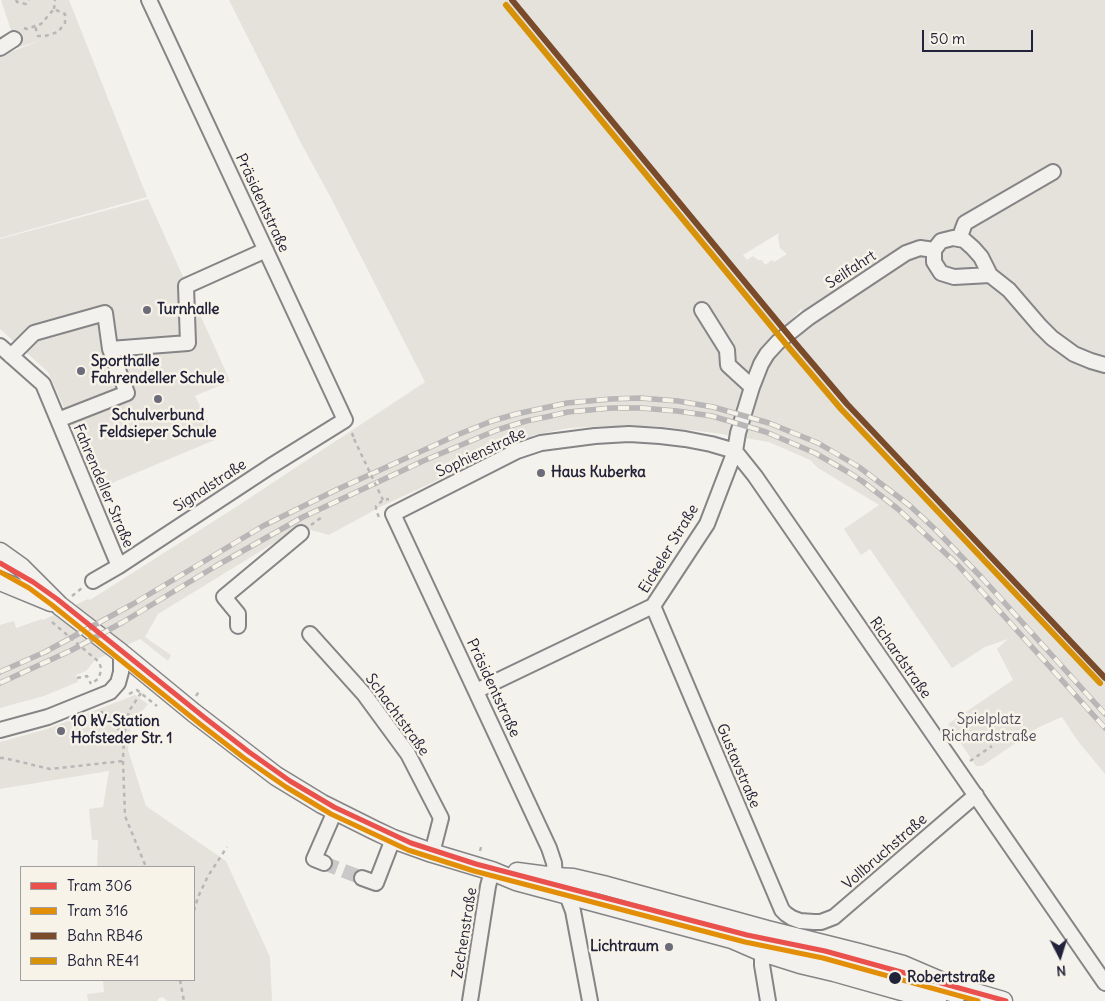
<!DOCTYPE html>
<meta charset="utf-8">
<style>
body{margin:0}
#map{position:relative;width:1105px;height:1001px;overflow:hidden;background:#f4f2ec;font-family:Delius,sans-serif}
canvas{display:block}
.legend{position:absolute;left:20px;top:866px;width:175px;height:115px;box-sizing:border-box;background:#f7f3e8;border:1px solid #a29fa3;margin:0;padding:6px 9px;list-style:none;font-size:15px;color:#22223b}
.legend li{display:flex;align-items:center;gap:10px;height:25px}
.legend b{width:25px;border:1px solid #a29fa3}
.north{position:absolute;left:1035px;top:931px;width:50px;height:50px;-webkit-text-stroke:4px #f7f3e8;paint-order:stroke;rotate:175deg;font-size:14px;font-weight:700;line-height:20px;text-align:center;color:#22223b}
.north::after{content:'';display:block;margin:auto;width:18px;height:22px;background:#22223b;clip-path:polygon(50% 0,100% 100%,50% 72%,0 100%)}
.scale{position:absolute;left:922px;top:30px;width:111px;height:22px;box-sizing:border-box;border:2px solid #22223b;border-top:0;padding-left:6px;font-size:15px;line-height:18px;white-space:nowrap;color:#22223b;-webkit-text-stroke:4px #f7f3e8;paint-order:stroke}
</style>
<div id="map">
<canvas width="1105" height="1001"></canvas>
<ul class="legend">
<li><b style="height:6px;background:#ea504c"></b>Tram 306</li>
<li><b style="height:6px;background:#e28e07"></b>Tram 316</li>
<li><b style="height:6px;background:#7a4b2a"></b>Bahn RB46</li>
<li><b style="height:6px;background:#d79209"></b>Bahn RE41</li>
</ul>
<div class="north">N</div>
<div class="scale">50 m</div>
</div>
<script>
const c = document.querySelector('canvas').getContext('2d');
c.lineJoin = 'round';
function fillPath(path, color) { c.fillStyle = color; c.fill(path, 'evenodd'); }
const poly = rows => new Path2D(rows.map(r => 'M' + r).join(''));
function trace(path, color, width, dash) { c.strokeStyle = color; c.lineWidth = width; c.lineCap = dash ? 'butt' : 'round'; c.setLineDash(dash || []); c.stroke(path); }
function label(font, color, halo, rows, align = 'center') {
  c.font = font + ' Delius,sans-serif'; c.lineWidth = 5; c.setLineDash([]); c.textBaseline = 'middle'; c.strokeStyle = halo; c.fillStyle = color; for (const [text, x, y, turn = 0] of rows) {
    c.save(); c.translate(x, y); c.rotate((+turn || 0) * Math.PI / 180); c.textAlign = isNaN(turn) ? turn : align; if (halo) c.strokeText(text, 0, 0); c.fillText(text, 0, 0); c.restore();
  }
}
const built = poly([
 [1,0,69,0,147,197,0,238,0,56,45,39,17,48],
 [229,0,1105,0,1105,774,1077,740,1062,717,1039,727,982,766,976,766,948,724,1013,680,997,649,1008,639,985,647,952,668,870,549,861,555,844,529,879,505,818,468,810,460,769,442,715,433,656,426,604,426,569,428,534,435,380,507,329,535,300,527,158,614,145,637,171,655,168,661,140,639,95,660,86,671,76,675,78,682,44,696,0,708,0,625,14,621,16,628,42,619,43,620,88,599,90,600,236,507,425,382,331,198,301,143],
 [779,233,778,237,780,248,787,254,774,262,772,260,765,265,762,260,758,260,753,256,747,260,743,255],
 [810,307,818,317,803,328,794,317,801,309,804,312],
 [148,199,230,381,195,396,217,439,100,488,48,372,0,329,0,239],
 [135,695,148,704,131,725,128,750,146,806,226,861,270,957,272,1001,167,1001,163,997,159,998,157,1001,88,1001,87,994,104,992,103,980,194,980,194,867,97,867,98,840,92,840,89,809,103,807,109,771,0,789,0,742,47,729]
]);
const minorTunnel = poly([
 [324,863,362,878]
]);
const path = poly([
 [16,0,17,2,26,4,29,0],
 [54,9,55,0],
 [24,28,27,29,35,26,41,24,54,9,65,14,65,23,58,32,45,36,38,36,35,26],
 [352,433,354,439],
 [379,517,376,511,376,506,383,500,389,499],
 [311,525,322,517],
 [72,596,82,588],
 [52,622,99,662,101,668,100,674,98,679,92,683],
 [77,678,87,676,91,684],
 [141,693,129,711,124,735,123,761,125,816,146,867],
 [129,694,137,690,157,706],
 [196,696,200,690],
 [101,711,124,735],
 [0,758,4,758,50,769,123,761],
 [970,761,992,746],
 [480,851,482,844],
 [194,911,198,897,208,876,227,847],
 [180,980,184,1001]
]);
const minor = poly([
 [0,48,14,39],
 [959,239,965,223,1053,172],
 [990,275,954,277,941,273,934,262,934,250,941,241,953,238,964,240,973,248,981,257,990,275,1009,290,1040,326,1052,338,1074,354,1091,361,1105,365],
 [702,310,727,350,728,365,752,387],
 [0,346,43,384,119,566],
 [110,349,188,343,186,286,266,250],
 [11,356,34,333,105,313,110,349,127,393,58,420],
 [735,451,755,476,1105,983],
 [93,581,119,566,271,466,345,420,149,0],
 [653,606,782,910,786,914,792,918,800,921,814,922,821,922,834,917,976,795],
 [238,626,238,614,224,597,301,533],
 [310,634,364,694,408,754,441,818,432,853],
 [476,691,653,606,707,524,735,451,738,433,752,387,761,364,767,354,778,342,808,318,906,253,920,248,934,250],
 [0,730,48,717,110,692,118,683,121,672,121,653],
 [324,863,314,859,335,811],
 [362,878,376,883,393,839],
 [562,882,555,877,554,863,549,848,393,514,517,451,541,443,595,436,629,434,660,436,685,439,711,444,735,451],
 [567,895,573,911,590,1001],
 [726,930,765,939,784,939],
 [766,947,842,962,958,996],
 [762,952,762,965,768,1001],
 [470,1001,488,886,492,871]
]);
const major = poly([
 [0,552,21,567,60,606,121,653,194,713,276,776,322,804,374,830,393,839,432,853,492,871,516,881,732,939,762,952,800,964,834,972,937,1001],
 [0,581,51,602],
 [517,872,555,877,573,878,603,885,767,930,859,953,903,965,952,986,1003,1001]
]);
const rail = poly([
 [0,672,45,652,133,604,263,526,336,490,457,435,492,421,516,414,567,403,611,399,640,398,678,401,713,407,769,423,818,443,859,467,909,505,936,530,983,579,1105,714],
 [0,683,72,650,123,622,216,566,303,517,423,461,473,440,497,430,526,421,546,417,568,412,611,408,641,408,677,411,712,416,766,432,815,453,848,472,862,481,898,509,957,564,1105,728]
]);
const pathBridge = poly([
 [354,439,383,500]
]);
const rail1 = poly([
 [512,0,796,344,847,404,1105,678]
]);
const rail2 = poly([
 [506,5,790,349,841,409,1100,683]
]);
const tram1 = poly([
 [0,563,33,582,57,599,205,718,249,752,290,781,334,807,411,843,476,864,747,935,825,951,1006,1001]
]);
const tram2 = poly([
 [0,572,29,588,52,605,200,724,244,758,286,787,331,814,408,850,474,871,745,942,823,958,978,1001]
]);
const markers = [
 [147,310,5,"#6c6b79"],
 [81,371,5,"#6c6b79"],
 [158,399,5,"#6c6b79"],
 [541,473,5,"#6c6b79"],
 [61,731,5,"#6c6b79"],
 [669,947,5,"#6c6b79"],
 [895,978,7,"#22223b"]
];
const streetNames = [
 ["Präsidentstraße",262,203,65],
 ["Seilfahrt",851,270,-33],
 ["Sophienstraße",481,453,-25],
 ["Fahrendeller Straße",103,486,67],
 ["Signalstraße",210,486,-33],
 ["Eickeler Straße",669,549,-59],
 ["Richardstraße",900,658,55],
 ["Präsidentstraße",493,688,65],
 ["Schachtstraße",397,715,54],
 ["Gustavstraße",738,766,67],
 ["Vollbruchstraße",885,852,-41],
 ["Zechenstraße",465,933,-81]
];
const poiNames = [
 ["Turnhalle",157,310],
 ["Sporthalle",91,362],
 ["Fahrendeller Schule",91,379],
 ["Schulverbund",158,416,"center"],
 ["Feldsieper Schule",158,433,"center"],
 ["Haus Kuberka",551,473],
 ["10 kV-Station",71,722],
 ["Hofsteder Str. 1",71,739],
 ["Lichtraum",659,947,"right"]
];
const parkNames = [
 ["Spielplatz",989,720],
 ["Richardstraße",989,737]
];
const stopNames = [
 ["Robertstraße",907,978]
];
fillPath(built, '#e5e2dc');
trace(minorTunnel, '#cac8c9', 14, [14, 7]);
trace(minor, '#858486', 18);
trace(major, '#858486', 21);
trace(path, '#b8b6b6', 2.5, [4, 4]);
trace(minor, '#f2f1ed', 14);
trace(major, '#f2f1ed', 18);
trace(rail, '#b8b6b6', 5.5);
trace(rail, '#f7f3e8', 4, [11]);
trace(pathBridge, '#b8b6b6', 2.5, [4, 4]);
trace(rail1, '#7a4b2a', 6);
trace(rail2, '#d79209', 6);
trace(tram1, '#ea504c', 5);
trace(tram2, '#e28e07', 5);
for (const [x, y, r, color] of markers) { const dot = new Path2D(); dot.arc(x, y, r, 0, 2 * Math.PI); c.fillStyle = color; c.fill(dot); trace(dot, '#f7f3e8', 2); }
label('15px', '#22223b', '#f7f3e8', streetNames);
label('bold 15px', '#22223b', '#f7f3e8', poiNames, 'left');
label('15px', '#504f60', '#f7f3e8', parkNames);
label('bold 15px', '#22223b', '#f7f3e8', stopNames, 'left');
</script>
